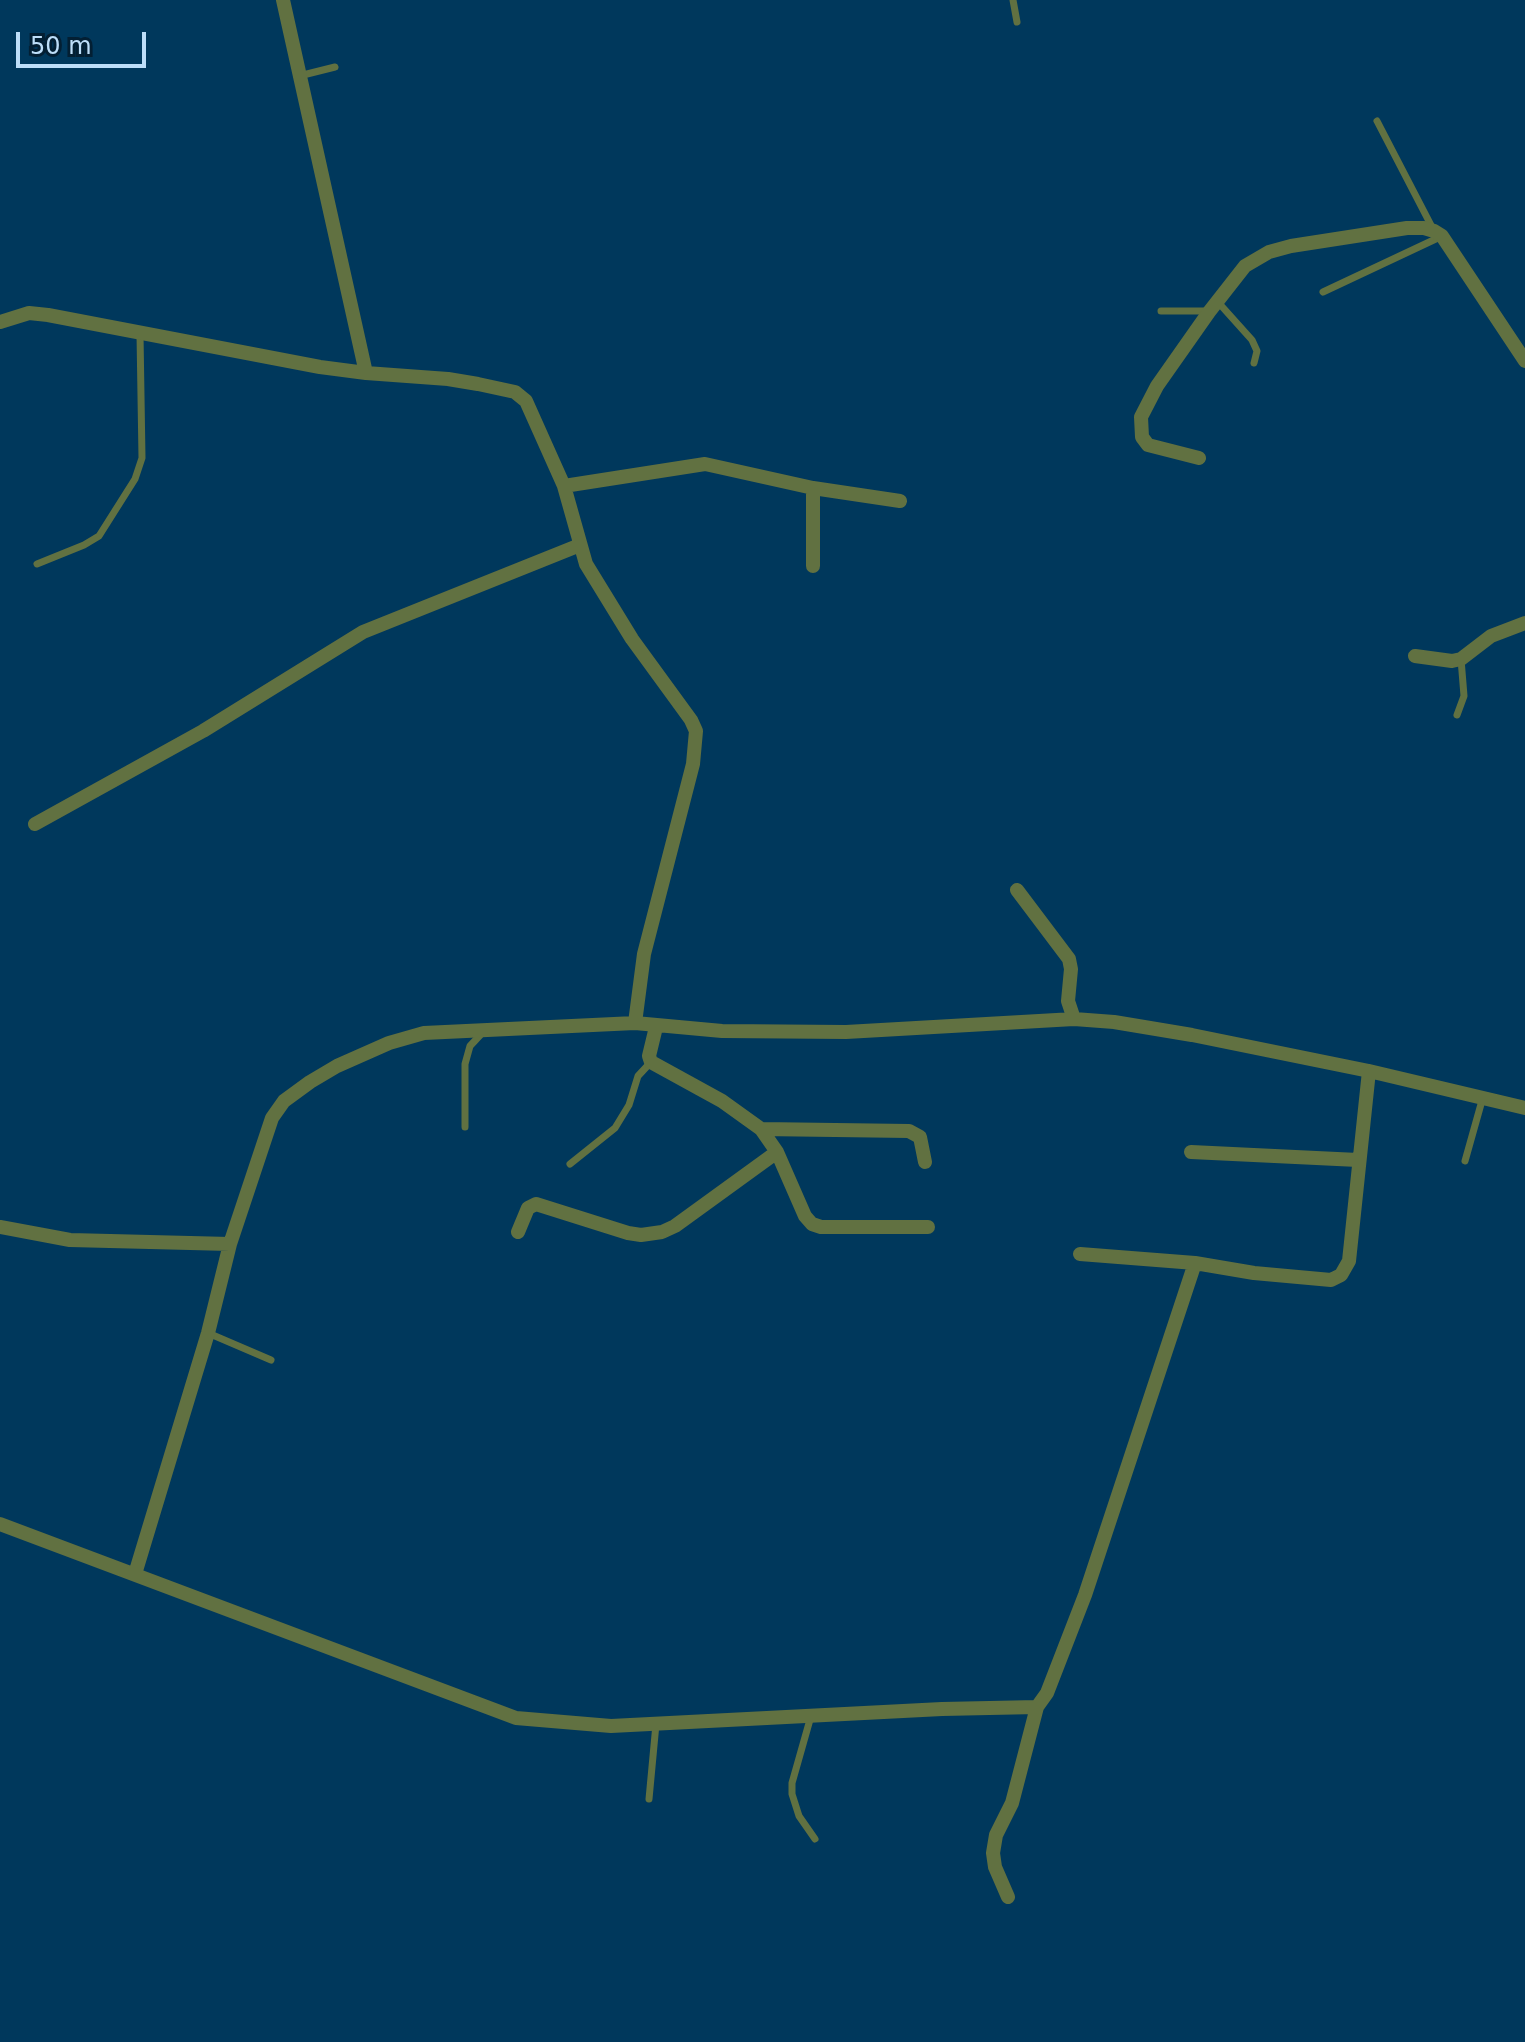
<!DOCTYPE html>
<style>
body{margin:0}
#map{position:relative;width:1525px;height:2042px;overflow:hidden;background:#00385c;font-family:"DejaVu Sans",sans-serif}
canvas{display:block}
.scale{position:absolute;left:16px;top:32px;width:130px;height:36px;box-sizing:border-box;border:4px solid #bddef9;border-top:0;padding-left:10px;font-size:24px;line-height:28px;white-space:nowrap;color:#bddef9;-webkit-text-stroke:6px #031f33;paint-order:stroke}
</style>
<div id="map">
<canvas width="1525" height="2042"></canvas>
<div class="scale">50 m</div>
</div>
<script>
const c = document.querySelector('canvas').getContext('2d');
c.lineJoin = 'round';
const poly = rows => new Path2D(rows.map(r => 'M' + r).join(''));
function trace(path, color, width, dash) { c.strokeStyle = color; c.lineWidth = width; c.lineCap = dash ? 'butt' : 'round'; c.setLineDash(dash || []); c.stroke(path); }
const service = poly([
 [1013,0,1017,22],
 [299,76,335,67],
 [1377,121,1433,229],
 [1323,292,1440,237],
 [1217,301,1252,340,1257,351,1254,363],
 [1161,311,1207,311],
 [37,564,84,545,99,536,135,479,142,458,140,334],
 [1457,715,1464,696,1461,659],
 [465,1127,465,1064,470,1046,484,1031],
 [1465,1161,1483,1097],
 [570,1164,615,1128,629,1105,638,1076,651,1062],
 [208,1333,271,1360],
 [811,1716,792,1783,792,1794,799,1816,815,1839],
 [649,1799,656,1724]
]);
const minor = poly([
 [283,0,366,373],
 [0,322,29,313,48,315,320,367,366,373,448,379,478,384,515,392,526,401,564,486,586,564,632,639,691,720,696,731,693,764,644,954,635,1023],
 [1199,458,1148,445,1142,437,1141,417,1157,386,1209,312,1245,266,1269,252,1291,246,1407,228,1424,228,1434,231,1442,236,1525,361],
 [564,486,705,464,813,488,813,566],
 [813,488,900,501],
 [1415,656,1452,661,1461,659,1491,636,1525,623],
 [35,824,203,731,363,632,580,545],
 [1017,890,1069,959,1071,969,1068,1001,1074,1019],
 [656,1027,649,1056,651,1062,722,1101,761,1129,777,1152,805,1216,812,1224,821,1227,928,1227],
 [761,1129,909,1131,920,1137,925,1162],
 [1191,1152,1358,1160],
 [0,1227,70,1240,230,1244],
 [518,1232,528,1208,536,1204,628,1233,641,1235,662,1232,675,1226,777,1152],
 [1080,1254,1195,1263],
 [0,1524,516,1718,611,1726,942,1709,1037,1707,1047,1693,1085,1595,1195,1263,1254,1273,1331,1280,1341,1275,1349,1261,1369,1071],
 [135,1574,208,1333,230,1244,272,1118,284,1101,310,1082,337,1066,389,1043,424,1033,635,1023,722,1031,846,1032,1074,1019,1114,1022,1192,1035,1369,1071,1525,1108],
 [1008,1897,995,1867,993,1853,996,1835,1012,1803,1037,1707]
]);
trace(service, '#617141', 7);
trace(minor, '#617141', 14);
</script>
